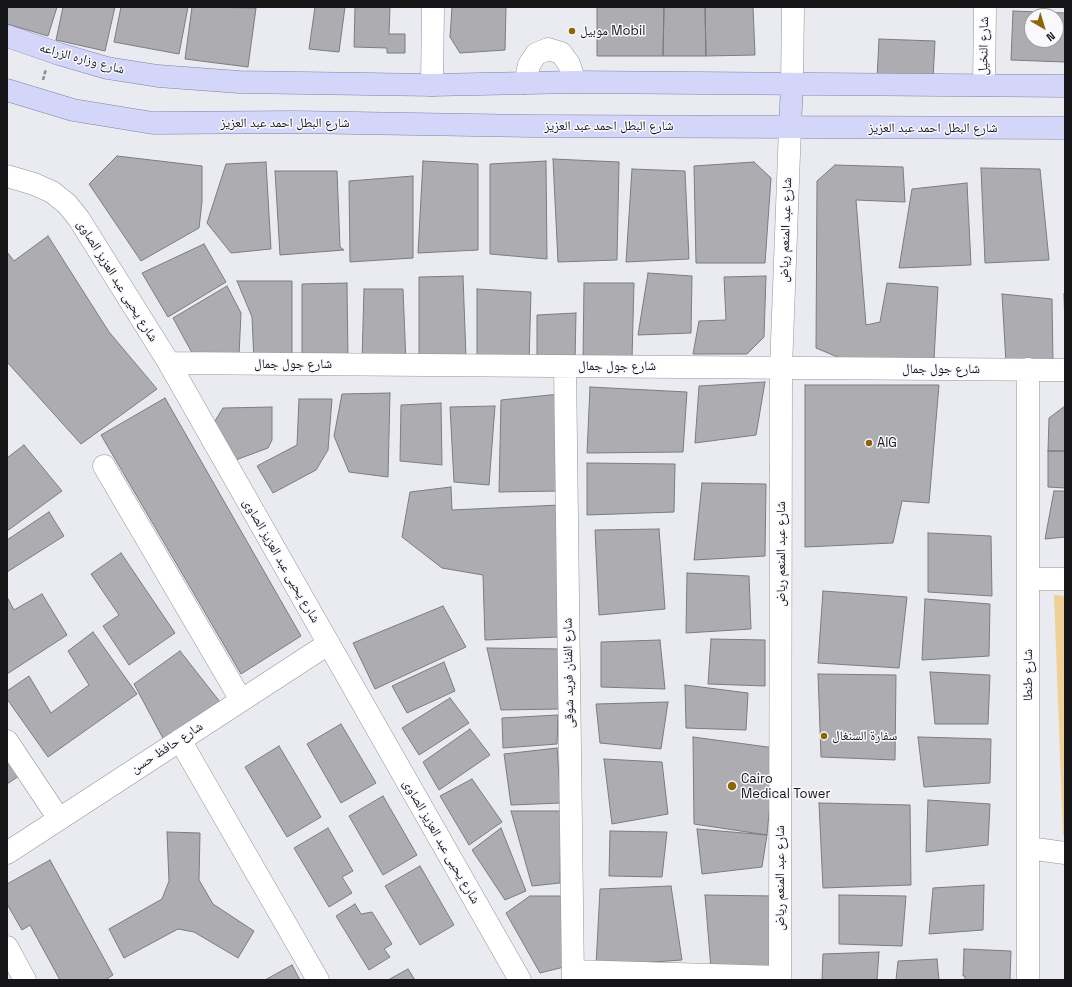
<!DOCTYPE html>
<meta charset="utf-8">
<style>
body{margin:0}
#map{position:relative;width:1072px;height:987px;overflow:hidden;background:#eaebf0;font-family:"Space Grotesk",sans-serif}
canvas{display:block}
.frame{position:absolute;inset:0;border:8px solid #161618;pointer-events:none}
.north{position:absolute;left:1024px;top:8px;width:40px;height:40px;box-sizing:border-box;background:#f8f8fd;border:1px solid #9e9ea1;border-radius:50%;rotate:142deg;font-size:11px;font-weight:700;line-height:16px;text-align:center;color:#161618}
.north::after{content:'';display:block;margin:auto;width:14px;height:18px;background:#8c6607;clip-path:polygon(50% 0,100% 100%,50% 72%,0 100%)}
</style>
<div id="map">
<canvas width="1072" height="987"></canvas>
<div class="frame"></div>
<div class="north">N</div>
</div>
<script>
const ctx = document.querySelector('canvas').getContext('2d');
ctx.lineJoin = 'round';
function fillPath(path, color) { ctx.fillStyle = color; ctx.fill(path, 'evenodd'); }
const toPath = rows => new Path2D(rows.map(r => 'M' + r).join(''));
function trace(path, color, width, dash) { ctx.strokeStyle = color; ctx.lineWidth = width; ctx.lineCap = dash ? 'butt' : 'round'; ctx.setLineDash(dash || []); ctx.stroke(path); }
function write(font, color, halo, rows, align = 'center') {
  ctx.font = font + ' "Space Grotesk","Noto Naskh Arabic",sans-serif'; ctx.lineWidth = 3; ctx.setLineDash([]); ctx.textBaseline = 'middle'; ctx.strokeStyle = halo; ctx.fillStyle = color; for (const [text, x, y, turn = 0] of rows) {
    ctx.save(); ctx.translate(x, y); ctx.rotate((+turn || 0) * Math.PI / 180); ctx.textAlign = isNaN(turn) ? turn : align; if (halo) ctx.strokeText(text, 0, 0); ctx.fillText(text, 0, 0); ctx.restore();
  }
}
fillPath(toPath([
 [1054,595,1065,596,1065,835,1063,835]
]), '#efd096');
const building = toPath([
 [7,7,57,7,48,36,7,24,7,7],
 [63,7,115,7,105,51,56,40,63,7],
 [121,7,188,7,179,54,114,42,121,7],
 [192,7,256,8,248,67,185,59,192,7],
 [315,7,345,7,339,52,309,49,315,7],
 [355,7,390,7,389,34,405,34,405,53,387,53,387,48,354,47,355,7],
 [452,7,506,7,505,50,460,53,450,37,452,7],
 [597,7,664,7,663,56,597,56,597,7],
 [664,7,705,7,706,56,663,56,664,7],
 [705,7,753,7,755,55,706,56,705,7],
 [1013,11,1065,13,1065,62,1011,60,1013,11],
 [1032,16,1056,16,1056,40,1032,40,1032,16],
 [879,39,935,41,933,79,877,78,879,39],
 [117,156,202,166,202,202,199,228,141,261,89,184,117,156],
 [553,159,619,162,617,260,558,262,553,159],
 [423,161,478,164,478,250,418,253,423,161],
 [546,161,547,259,490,254,490,164,546,161],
 [266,162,271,249,231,253,207,223,226,164,266,162],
 [754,162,771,178,765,263,696,263,694,166,754,162],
 [835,165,903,167,905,202,856,200,866,325,880,322,887,283,938,287,934,359,852,363,816,348,817,181,835,165],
 [981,168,1040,169,1049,260,985,263,981,168],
 [632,169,685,171,689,259,626,262,632,169],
 [275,171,337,171,340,247,344,250,280,255,275,171],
 [413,176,413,258,350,262,349,181,413,176],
 [967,183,971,265,899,268,912,189,967,183],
 [48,236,109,332,157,389,81,444,7,362,7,252,14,261,48,236],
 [204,244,226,282,168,317,142,273,204,244],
 [648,273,692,276,691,333,638,335,648,273],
 [463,276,466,357,419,357,419,277,463,276],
 [766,276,764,337,747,354,693,354,699,321,726,320,724,277,766,276],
 [237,281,292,281,292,358,254,362,252,317,237,281],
 [347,283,348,359,302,357,302,284,347,283],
 [584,283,634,283,632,359,583,360,584,283],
 [227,286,241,313,239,356,197,362,173,318,227,286],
 [364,289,403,289,406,363,362,362,364,289],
 [477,289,531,292,529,363,477,362,477,289],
 [1002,294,1052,299,1053,362,1006,363,1002,294],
 [1064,294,1065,294,1065,329,1064,294],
 [576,313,575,362,537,362,537,315,576,313],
 [765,382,756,435,695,443,699,386,765,382],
 [805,385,939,385,929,503,902,501,893,543,805,547,805,385],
 [590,387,687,392,683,452,587,453,590,387],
 [390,393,388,477,349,472,334,436,342,394,390,393],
 [560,394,559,491,499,492,501,400,560,394],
 [165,398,301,636,241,674,101,435,165,398],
 [299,399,332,399,328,450,316,470,273,493,257,466,297,445,299,399],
 [441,403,442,465,400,461,401,405,441,403],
 [495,406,489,485,454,482,450,407,495,406],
 [1065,406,1065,451,1048,451,1049,418,1065,406],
 [272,407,272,440,268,448,233,461,210,429,223,408,272,407],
 [24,445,62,491,7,531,7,458,24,445],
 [1048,451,1065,451,1065,488,1048,487,1048,451],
 [587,463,675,464,674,512,587,515,587,463],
 [702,483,766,484,765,556,694,560,702,483],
 [451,487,452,510,559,505,559,637,485,640,483,575,442,568,402,537,410,492,451,487],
 [1054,491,1065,491,1065,537,1045,539,1054,491],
 [49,512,64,536,7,572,7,540,49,512],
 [659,529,665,609,599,615,595,530,659,529],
 [928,533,991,536,992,596,928,592,928,533],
 [121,553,175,633,129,665,103,626,119,615,91,574,121,553],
 [687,573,749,576,751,629,686,633,687,573],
 [823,591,907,597,899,668,818,663,823,591],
 [42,594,67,635,7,674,7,597,14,610,42,594],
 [925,599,990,604,989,656,922,660,925,599],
 [443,606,466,647,375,689,353,643,443,606],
 [93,632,137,694,48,757,7,699,7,691,29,676,51,713,89,685,68,651,93,632],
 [711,639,765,640,765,686,708,684,711,639],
 [660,640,665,689,601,687,601,642,660,640],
 [487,648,562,649,560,709,501,710,487,648],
 [180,651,224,707,166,744,134,684,180,651],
 [444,662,455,691,407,713,392,686,444,662],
 [930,672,990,675,988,724,935,724,930,672],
 [818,674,896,675,895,760,821,757,818,674],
 [685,685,748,693,746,730,686,728,685,685],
 [450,698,469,723,419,755,402,728,450,698],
 [668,702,661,749,600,743,596,704,668,702],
 [558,715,557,744,503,748,502,718,558,715],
 [341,724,376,783,341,803,307,744,341,724],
 [470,729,490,755,439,790,423,762,470,729],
 [693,737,775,748,767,835,694,824,693,737],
 [918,737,991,739,990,783,924,787,918,737],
 [279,746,321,817,287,837,245,767,279,746],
 [557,748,561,803,511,805,504,754,557,748],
 [7,758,19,776,7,784,7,758],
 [604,759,662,762,668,814,612,824,604,759],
 [472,779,502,822,469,845,440,796,472,779],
 [383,796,417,855,383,875,349,816,383,796],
 [928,800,990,804,988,845,926,852,928,800],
 [819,803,910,805,911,885,823,888,819,803],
 [511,811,561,811,560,883,532,886,511,811],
 [328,828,353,871,342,877,352,893,329,907,294,848,328,828],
 [501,828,526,891,505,900,472,850,501,828],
 [697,829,767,835,762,867,702,874,697,829],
 [610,831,667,832,662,877,609,876,610,831],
 [167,832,200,833,199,880,213,904,254,931,238,958,194,932,178,929,124,958,109,929,162,899,169,881,167,832],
 [50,860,113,975,105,980,60,980,30,925,22,930,7,904,7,884,50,860],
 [420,866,454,925,420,945,385,886,420,866],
 [984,885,983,930,929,934,933,888,984,885],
 [671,886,682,960,596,966,600,889,671,886],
 [705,895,773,896,772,968,711,969,705,895],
 [839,895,906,896,902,946,839,944,839,895],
 [530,896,564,896,564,967,540,973,506,913,530,896],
 [355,904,361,914,372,912,392,944,384,949,390,957,369,970,336,916,355,904],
 [964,949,1011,951,1010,980,965,980,965,976,963,976,964,949],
 [879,952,877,980,822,980,823,954,879,952],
 [937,959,939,980,896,980,898,961,937,959],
 [292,965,300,980,265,980,292,965],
 [408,969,415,980,388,980,408,969]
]);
fillPath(building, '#acacb1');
trace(building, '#7b7c80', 1);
const minor = toPath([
 [525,83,529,65,536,54,548,49,561,53,569,64,575,82],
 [792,84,793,7],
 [432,85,433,7],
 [984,85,985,7],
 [7,176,34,184,52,192,67,204,79,219,169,363,520,980],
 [169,363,1065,370],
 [565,366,573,980],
 [104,466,241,700],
 [1028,579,1065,579],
 [180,740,318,980],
 [7,741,59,819],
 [1028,848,1065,853],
 [7,853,328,644],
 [7,947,25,980],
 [573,971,780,977],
 [780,980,781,368,790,127],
 [1028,980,1028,369]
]);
const major = toPath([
 [7,36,59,54,107,68,158,76,239,82,432,85,575,82,1065,86],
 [7,90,73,110,153,123,295,122,532,126,1065,128],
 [790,127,792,84]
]);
trace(minor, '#949499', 23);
trace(major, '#7e81a6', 23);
trace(toPath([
 [43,80,46,69]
]), '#8e8e92', 2.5, [4, 2]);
trace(minor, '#fff', 22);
trace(major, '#d3d6f8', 22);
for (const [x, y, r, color] of [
 [572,31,4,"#8c6607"],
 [869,443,4,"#8c6607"],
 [824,736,4,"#8c6607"],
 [732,786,5,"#8c6607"]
]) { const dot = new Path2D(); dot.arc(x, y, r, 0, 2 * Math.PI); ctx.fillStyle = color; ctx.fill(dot); trace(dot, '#f8f8fd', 1.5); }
write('13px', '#161618', '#f8f8fd', [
 ["موبيل Mobil",580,31],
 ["AIG",877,443],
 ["سفارة السنغال",832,736],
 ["Cairo",741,779],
 ["Medical Tower",741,794]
], 'left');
write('13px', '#161618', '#f8f8fd', [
 ["شارع النخيل",984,46,-89],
 ["شارع وزاره الزراعه",82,59,15],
 ["شارع البطل احمد عبد العزيز",285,123],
 ["شارع البطل احمد عبد العزيز",609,126],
 ["شارع البطل احمد عبد العزيز",933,128],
 ["شارع عبد المنعم رياض",786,230,-88],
 ["شارع يحيى عبد العزيز الصاوى",117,281,58],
 ["شارع جول جمال",293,364],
 ["شارع جول جمال",617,366],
 ["شارع جول جمال",941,369],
 ["شارع عبد المنعم رياض",781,554,-90],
 ["شارع يحيى عبد العزيز الصاوى",281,561,60],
 ["شارع الفنان فريد شوقى",569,673,-91],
 ["شارع طنطا",1028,675,-90],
 ["شارع حافظ حسن",167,748,-33],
 ["شارع يحيى عبد العزيز الصاوى",441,842,60],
 ["شارع عبد المنعم رياض",780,878,-90]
]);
</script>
